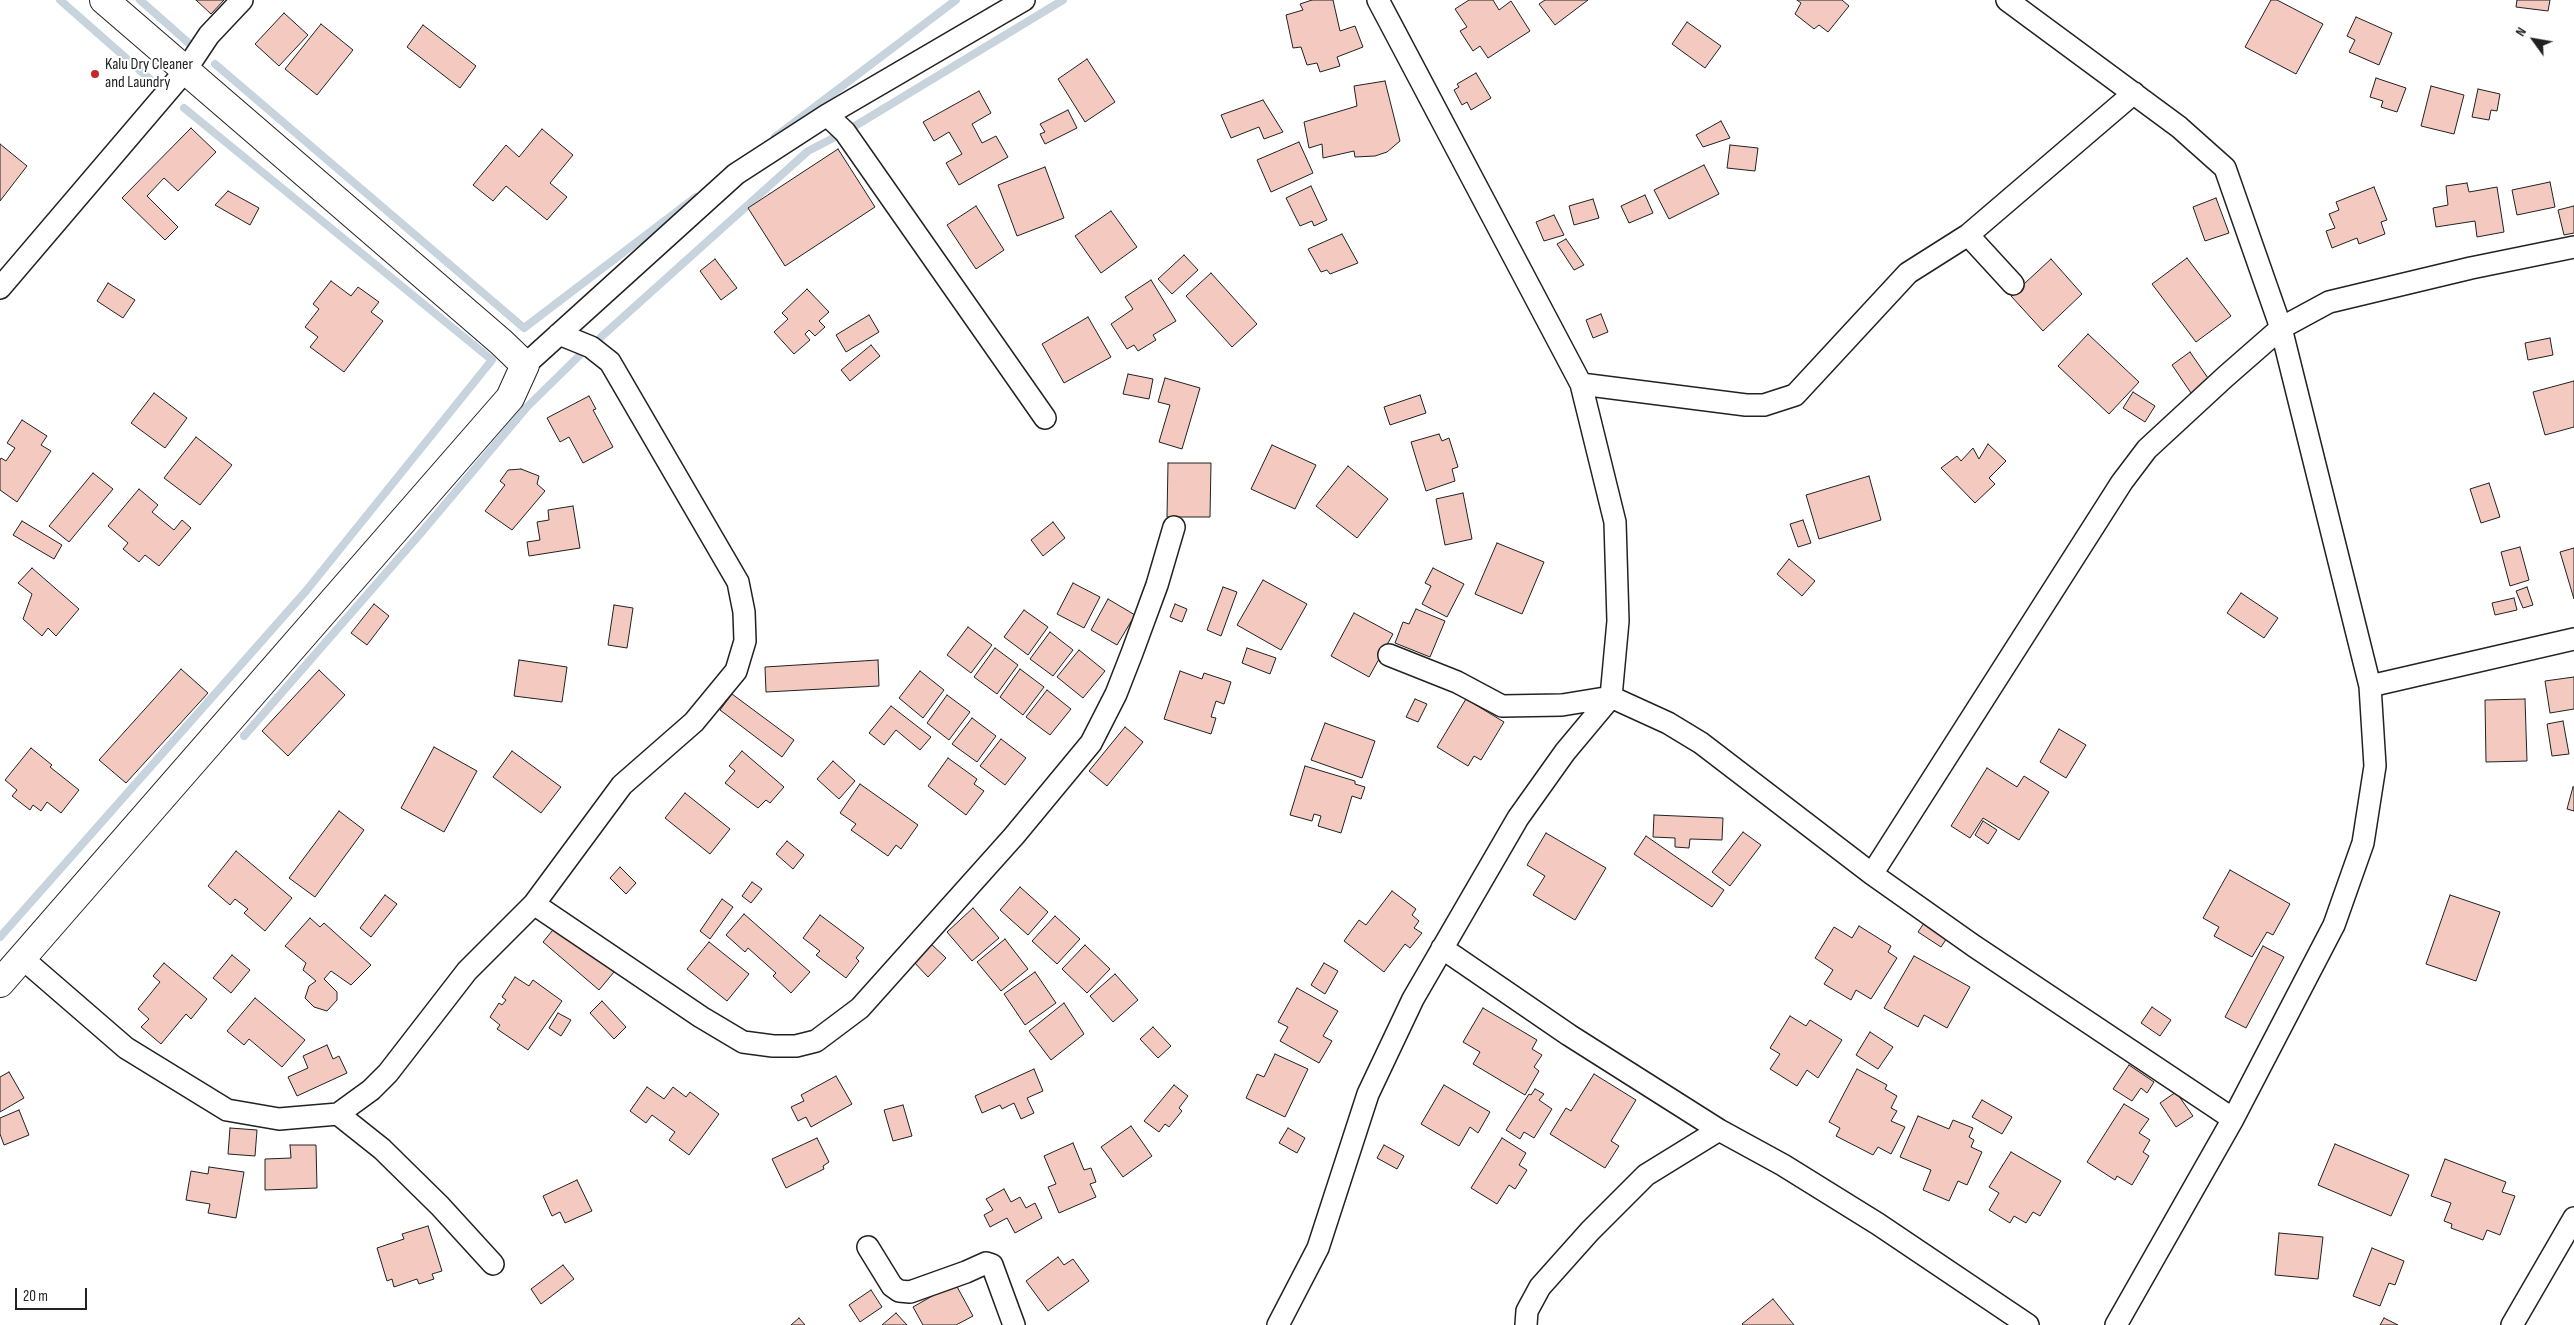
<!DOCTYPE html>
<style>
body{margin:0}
#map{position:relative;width:2574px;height:1325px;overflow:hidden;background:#fff;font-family:"Sofia Sans Condensed",sans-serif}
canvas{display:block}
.north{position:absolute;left:2509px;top:15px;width:50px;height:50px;-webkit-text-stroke:4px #fff;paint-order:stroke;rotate:302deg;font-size:14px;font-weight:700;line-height:20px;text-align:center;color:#222}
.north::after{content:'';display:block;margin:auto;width:18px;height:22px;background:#222;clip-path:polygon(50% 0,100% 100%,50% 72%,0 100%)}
.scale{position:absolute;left:15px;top:1288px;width:72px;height:22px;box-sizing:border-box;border:2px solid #222;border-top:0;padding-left:6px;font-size:15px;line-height:18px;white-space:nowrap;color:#222;-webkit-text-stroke:4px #fff;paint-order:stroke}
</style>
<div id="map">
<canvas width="2574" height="1325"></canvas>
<div class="north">N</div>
<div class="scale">20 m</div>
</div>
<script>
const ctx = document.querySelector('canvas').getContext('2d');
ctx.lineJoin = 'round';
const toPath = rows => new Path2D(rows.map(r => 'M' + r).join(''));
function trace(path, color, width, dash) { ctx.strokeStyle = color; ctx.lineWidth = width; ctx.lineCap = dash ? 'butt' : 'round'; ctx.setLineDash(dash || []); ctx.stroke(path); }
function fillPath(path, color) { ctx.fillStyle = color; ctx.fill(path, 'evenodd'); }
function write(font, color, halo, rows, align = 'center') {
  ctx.font = font + ' "Sofia Sans Condensed",sans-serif'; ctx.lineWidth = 4; ctx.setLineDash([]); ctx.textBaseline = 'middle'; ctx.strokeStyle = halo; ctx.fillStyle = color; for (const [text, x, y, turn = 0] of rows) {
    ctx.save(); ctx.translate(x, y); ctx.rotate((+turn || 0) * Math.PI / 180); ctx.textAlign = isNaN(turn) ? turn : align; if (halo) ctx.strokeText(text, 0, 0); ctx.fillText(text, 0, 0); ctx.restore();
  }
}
trace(toPath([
 [60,0,160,88],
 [140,0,192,46],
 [215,64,524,328,696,197],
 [775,137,956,0],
 [601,337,808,151,845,132,1063,0],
 [244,736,420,534,527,407,580,355],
 [0,937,306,591,492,360,184,108]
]), '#c7d3dd', 8);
const building = toPath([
 [196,0,224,0,211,14,196,0],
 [1312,0,1333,0,1340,31,1355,26,1363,47,1337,57,1340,66,1320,72,1317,63,1307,65,1301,47,1293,48,1286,15,1303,10,1300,4,1312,0],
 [1469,0,1493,0,1499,10,1511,1,1530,31,1488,58,1480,46,1473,51,1460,31,1467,27,1455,9,1469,0],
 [1545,0,1588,0,1555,25,1539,4,1545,0],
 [1797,0,1842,0,1849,6,1828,32,1819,25,1814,29,1795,14,1801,3,1797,0],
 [2271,0,2277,0,2323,24,2296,74,2245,47,2271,0],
 [2517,0,2550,0,2548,11,2516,7,2517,0],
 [284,13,308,35,279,66,255,44,284,13],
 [2356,17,2392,33,2379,65,2349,52,2355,40,2347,36,2356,17],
 [1687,22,1721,46,1705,68,1672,44,1687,22],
 [321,24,353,50,317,95,285,69,321,24],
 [423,25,476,66,460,88,407,47,423,25],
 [1087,59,1115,102,1085,122,1058,79,1087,59],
 [1476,73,1491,98,1471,110,1467,102,1462,105,1454,90,1459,87,1457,84,1476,73],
 [2376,78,2406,88,2397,112,2381,107,2383,101,2370,97,2376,78],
 [1385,81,1400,141,1387,152,1375,156,1355,157,1354,151,1323,158,1322,144,1309,148,1304,122,1357,106,1354,86,1385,81],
 [2431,86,2464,95,2454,134,2421,126,2431,86],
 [2478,89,2500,94,2497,111,2491,110,2489,120,2472,117,2478,89],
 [979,91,991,113,972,124,982,143,996,136,1008,157,959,185,946,163,962,154,949,132,934,141,923,122,979,91],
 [1263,100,1283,132,1264,139,1259,127,1231,138,1221,115,1263,100],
 [1068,110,1077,128,1045,144,1040,134,1045,132,1040,124,1068,110],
 [1721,121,1730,138,1703,147,1696,135,1721,121],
 [191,128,216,152,178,191,164,178,147,196,178,227,165,240,122,198,191,128],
 [542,129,573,155,550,183,567,197,547,220,506,186,493,201,473,185,506,145,519,157,542,129],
 [1299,142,1313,173,1271,192,1257,160,1299,142],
 [0,144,27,166,0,201,0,144],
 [1730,145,1758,148,1755,171,1727,168,1730,145],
 [838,149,875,207,785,266,748,208,838,149],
 [1704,165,1719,194,1669,219,1654,190,1704,165],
 [1045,167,1064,218,1017,236,998,185,1045,167],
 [2550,182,2555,207,2517,215,2512,190,2550,182],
 [2467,183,2469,192,2497,187,2504,232,2477,237,2475,221,2436,227,2433,208,2448,205,2446,186,2467,183],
 [1311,186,1327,220,1314,226,1312,221,1300,226,1286,198,1311,186],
 [2374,187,2387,220,2381,222,2385,234,2359,244,2357,238,2332,248,2326,231,2335,228,2329,214,2339,210,2336,202,2374,187],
 [228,191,259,208,250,225,215,205,228,191],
 [1645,195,1653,213,1629,223,1621,206,1645,195],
 [2216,198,2229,233,2205,241,2193,207,2216,198],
 [1593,199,1599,218,1574,225,1569,206,1593,199],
 [976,206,1004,250,976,269,947,225,976,206],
 [2574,206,2574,233,2564,235,2558,210,2574,206],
 [1111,211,1137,247,1101,273,1075,236,1111,211],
 [1554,215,1564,235,1544,241,1536,222,1554,215],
 [1342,234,1358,263,1330,274,1327,270,1321,272,1308,249,1342,234],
 [1566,239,1584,265,1574,270,1557,244,1566,239],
 [1184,255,1198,270,1172,294,1158,279,1184,255],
 [2187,258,2231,316,2196,342,2152,284,2187,258],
 [715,259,737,288,721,300,700,271,715,259],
 [2051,259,2082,294,2043,331,2011,296,2051,259],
 [1211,273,1257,324,1232,347,1186,296,1211,273],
 [1151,280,1176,321,1153,335,1156,340,1138,351,1134,345,1127,349,1111,324,1133,309,1125,297,1151,280],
 [331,281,351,296,358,287,379,302,371,312,383,321,344,372,310,347,318,337,305,327,319,309,313,304,331,281],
 [108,283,135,300,123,318,97,301,108,283],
 [807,289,829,312,819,321,825,327,815,336,809,330,805,334,810,340,794,354,774,332,788,319,782,313,807,289],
 [1601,314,1608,332,1593,338,1586,320,1601,314],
 [869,315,879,332,846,352,836,335,869,315],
 [1088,317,1111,357,1064,383,1042,344,1088,317],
 [2088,334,2139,382,2109,414,2058,366,2088,334],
 [2550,338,2553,355,2528,360,2525,343,2550,338],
 [871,345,880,356,850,381,841,370,871,345],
 [2190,352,2210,381,2191,393,2172,365,2190,352],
 [1128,374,1153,379,1149,399,1123,394,1128,374],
 [1165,378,1200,388,1182,449,1159,442,1170,405,1158,402,1165,378],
 [2574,381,2574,427,2545,435,2533,392,2574,381],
 [2133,392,2155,406,2145,422,2123,408,2133,392],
 [154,393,187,418,165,448,131,423,154,393],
 [1420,395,1426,413,1390,425,1384,407,1420,395],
 [589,396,596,409,593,410,613,447,583,463,569,437,560,442,547,418,589,396],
 [22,420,47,436,41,445,51,451,17,502,0,490,0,460,1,458,6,461,15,448,7,443,22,420],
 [1439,434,1442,441,1449,438,1458,467,1452,469,1455,481,1426,491,1411,442,1439,434],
 [196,437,232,465,200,505,164,478,196,437],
 [1988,444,2006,461,1989,478,1995,484,1975,503,1941,468,1957,456,1961,461,1973,448,1979,459,1988,444],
 [1272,445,1316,465,1295,509,1251,489,1272,445],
 [1168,463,1211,463,1210,517,1167,517,1168,463],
 [1348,466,1388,499,1357,538,1316,506,1348,466],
 [521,469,539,476,537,484,545,491,512,530,485,511,505,485,500,481,508,470,521,469],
 [93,473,113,489,69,542,49,526,93,473],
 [1869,476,1881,520,1819,539,1806,495,1869,476],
 [2489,483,2500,517,2481,523,2470,489,2489,483],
 [139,489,158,505,152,512,174,530,182,520,191,528,159,566,145,555,139,562,123,549,128,543,108,526,139,489],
 [1463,493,1472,539,1445,545,1436,499,1463,493],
 [573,506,580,548,529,556,527,542,540,540,537,522,549,520,548,510,573,506],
 [1803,520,1811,543,1798,547,1790,524,1803,520],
 [22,521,62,545,54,559,13,535,22,521],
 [1053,522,1065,538,1043,556,1031,540,1053,522],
 [1497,543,1544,562,1522,614,1475,594,1497,543],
 [2520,547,2529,580,2510,586,2501,552,2520,547],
 [2574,548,2574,599,2560,552,2574,548],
 [1789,559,1815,581,1802,596,1777,574,1789,559],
 [32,568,79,609,56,636,48,628,42,636,23,619,32,594,18,583,32,568],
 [1433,568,1464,584,1447,617,1422,604,1431,586,1425,583,1433,568],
 [1263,580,1307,604,1281,650,1237,625,1263,580],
 [1073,583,1100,597,1084,628,1057,614,1073,583],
 [1223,587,1237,592,1221,636,1207,630,1223,587],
 [2527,587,2533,605,2523,608,2516,591,2527,587],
 [2241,593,2278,618,2264,638,2227,613,2241,593],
 [2514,598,2517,610,2495,615,2492,603,2514,598],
 [1108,599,1135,615,1117,645,1091,630,1108,599],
 [374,604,389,616,367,645,351,633,374,604],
 [1175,604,1187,609,1182,622,1170,617,1175,604],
 [614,605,633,608,627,648,608,645,614,605],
 [1416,609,1445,621,1430,657,1395,643,1403,622,1409,624,1416,609],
 [1024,610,1048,627,1028,655,1004,637,1024,610],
 [1354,613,1393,634,1369,677,1331,656,1354,613],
 [968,627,992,645,971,673,947,655,968,627],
 [1050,632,1073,650,1053,676,1030,659,1050,632],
 [995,648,1018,665,997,694,974,677,995,648],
 [1247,648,1276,658,1270,674,1242,663,1247,648],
 [1079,650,1105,671,1083,698,1057,677,1079,650],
 [519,660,567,667,562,702,514,696,519,660],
 [878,660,879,686,766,692,765,667,878,660],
 [181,669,208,693,126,783,99,760,181,669],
 [1020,669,1044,687,1023,715,1000,697,1020,669],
 [319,670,345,695,288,756,262,731,319,670],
 [920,671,944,690,923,718,899,698,920,671],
 [1180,671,1202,679,1204,673,1231,682,1224,704,1216,701,1211,717,1216,718,1211,734,1164,719,1180,671],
 [2574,677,2574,709,2550,713,2545,681,2574,677],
 [1047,690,1071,709,1050,735,1026,717,1047,690],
 [732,694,794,740,782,757,720,710,732,694],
 [947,695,970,712,949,740,927,723,947,695],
 [1415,699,1427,704,1418,722,1406,717,1415,699],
 [1466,699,1504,722,1481,760,1474,756,1468,766,1437,747,1466,699],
 [2525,699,2527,761,2486,762,2485,700,2525,699],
 [891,706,931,737,920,750,896,730,884,745,869,733,891,706],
 [972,718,996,736,977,762,952,744,972,718],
 [2563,721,2569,754,2552,756,2547,724,2563,721],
 [1325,723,1375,741,1362,778,1311,760,1325,723],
 [1125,727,1143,742,1107,786,1089,771,1125,727],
 [2059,729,2086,745,2066,778,2040,762,2059,729],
 [1001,739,1026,758,1005,785,980,766,1001,739],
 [434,747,477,771,444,832,401,808,434,747],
 [31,748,52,765,50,767,79,790,61,813,47,802,41,811,33,805,30,810,12,796,17,790,5,780,31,748],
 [512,751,561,787,541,813,493,777,512,751],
 [742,751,784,787,770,803,766,800,758,808,725,783,735,771,729,766,742,751],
 [948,758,977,779,974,784,984,791,966,815,928,786,948,758],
 [833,761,855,781,839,799,817,779,833,761],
 [1305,766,1355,781,1355,784,1365,787,1361,799,1352,796,1341,833,1318,826,1321,816,1314,814,1312,821,1290,815,1305,766],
 [1987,768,2017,787,2024,776,2049,792,2019,840,1983,818,1970,838,1951,826,1987,768],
 [860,784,918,825,901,849,896,845,888,856,851,830,856,824,840,813,860,784],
 [2573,787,2574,787,2574,811,2567,809,2573,787],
 [685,793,730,829,710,854,665,818,685,793],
 [339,811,364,830,315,897,289,878,339,811],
 [1654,815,1723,818,1722,840,1690,839,1689,848,1675,847,1675,838,1653,837,1654,815],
 [1983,821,1997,830,1988,844,1975,835,1983,821],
 [1743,832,1761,845,1730,886,1712,872,1743,832],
 [1546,833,1606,868,1575,920,1533,895,1545,876,1527,865,1546,833],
 [1646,836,1724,890,1712,907,1634,854,1646,836],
 [787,841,804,855,793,869,776,854,787,841],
 [236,851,292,898,265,931,244,913,248,909,235,899,230,905,208,886,236,851],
 [620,867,636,883,626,894,610,878,620,867],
 [2230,870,2290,904,2273,935,2267,932,2252,957,2214,936,2219,927,2203,918,2230,870],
 [752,882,762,889,751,903,742,896,752,882],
 [1020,887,1048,912,1028,935,1000,910,1020,887],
 [1392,891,1416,909,1412,915,1419,921,1414,928,1422,933,1410,948,1405,944,1384,972,1344,941,1359,920,1366,925,1392,891],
 [385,895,397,904,371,937,360,928,385,895],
 [2450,895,2500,912,2476,981,2426,964,2450,895],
 [722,899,733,907,710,939,700,931,722,899],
 [973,908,999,938,972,961,947,932,973,908],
 [744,914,810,972,791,993,773,976,776,973,748,948,745,952,726,935,744,914],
 [820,915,864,948,856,958,859,961,846,978,816,955,820,951,803,938,820,915],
 [1055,916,1080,939,1057,964,1032,941,1055,916],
 [310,918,320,927,324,923,371,965,351,985,331,971,324,979,337,992,337,1000,327,1011,314,1007,305,998,309,986,316,981,303,970,306,963,285,946,310,918],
 [1926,920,1949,935,1941,947,1918,932,1926,920],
 [557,925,614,972,599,990,543,942,557,925],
 [1859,926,1891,946,1888,952,1897,958,1871,999,1856,990,1851,1000,1824,984,1833,970,1815,958,1834,927,1852,938,1859,926],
 [1005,939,1028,969,1001,991,977,962,1005,939],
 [709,942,749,974,727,1001,687,969,709,942],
 [930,943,946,958,928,977,913,961,930,943],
 [1085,945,1110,969,1087,993,1062,969,1085,945],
 [2263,946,2284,957,2246,1028,2225,1017,2263,946],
 [232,955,250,970,231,993,213,978,232,955],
 [1914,956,1970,987,1947,1028,1924,1015,1918,1027,1884,1008,1914,956],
 [164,963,207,999,191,1019,186,1014,161,1044,141,1027,149,1019,138,1009,160,982,153,976,164,963],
 [1324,963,1338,971,1325,994,1311,985,1324,963],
 [1035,972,1056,1003,1025,1025,1004,994,1035,972],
 [1115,974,1138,1000,1113,1022,1090,996,1115,974],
 [515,977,529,986,533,980,562,1001,528,1050,497,1029,500,1025,490,1017,499,1003,502,1005,506,1000,502,997,515,977],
 [1297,988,1338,1011,1323,1036,1332,1041,1319,1063,1280,1041,1288,1027,1278,1022,1297,988],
 [255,998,305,1040,282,1067,249,1039,244,1045,227,1031,255,998],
 [602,1001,626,1027,614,1039,590,1013,602,1001],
 [1064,1003,1084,1034,1051,1060,1029,1031,1064,1003],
 [2152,1007,2171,1020,2160,1036,2141,1023,2152,1007],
 [1483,1008,1537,1040,1532,1049,1542,1055,1534,1067,1539,1071,1525,1095,1473,1064,1480,1052,1463,1042,1483,1008],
 [558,1013,571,1020,561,1036,549,1028,558,1013],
 [1790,1016,1806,1026,1810,1020,1842,1040,1818,1078,1807,1070,1797,1086,1770,1069,1780,1054,1770,1048,1790,1016],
 [1153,1027,1171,1046,1158,1058,1140,1039,1153,1027],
 [1870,1032,1893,1047,1878,1069,1856,1055,1870,1032],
 [327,1045,333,1059,339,1056,347,1073,297,1096,288,1077,308,1068,303,1056,327,1045],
 [1275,1054,1308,1069,1285,1117,1246,1098,1257,1074,1264,1077,1275,1054],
 [2129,1065,2154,1082,2147,1093,2141,1088,2132,1101,2113,1089,2129,1065],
 [1034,1069,1043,1091,1027,1098,1034,1113,1021,1119,1014,1103,1002,1109,1000,1105,982,1113,975,1096,1034,1069],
 [1857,1069,1887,1085,1885,1089,1897,1096,1891,1108,1897,1111,1891,1121,1905,1127,1891,1154,1878,1147,1873,1155,1836,1136,1840,1128,1829,1122,1857,1069],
 [9,1072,24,1098,0,1112,0,1077,9,1072],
 [1594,1074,1636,1100,1611,1141,1619,1146,1605,1168,1550,1134,1566,1108,1571,1111,1594,1074],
 [836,1076,852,1104,811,1127,806,1117,798,1121,791,1107,804,1101,801,1095,836,1076],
 [1174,1085,1188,1096,1179,1108,1182,1111,1169,1127,1165,1124,1159,1132,1144,1121,1174,1085],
 [1444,1085,1490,1112,1478,1133,1470,1127,1459,1146,1421,1124,1444,1085],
 [647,1087,664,1099,673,1087,686,1097,690,1092,719,1114,689,1155,669,1140,675,1132,652,1115,646,1123,630,1111,647,1087],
 [1535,1089,1544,1094,1539,1100,1552,1109,1534,1138,1524,1132,1520,1139,1506,1130,1529,1094,1531,1095,1535,1089],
 [2176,1092,2193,1116,2176,1127,2160,1103,2176,1092],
 [1982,1100,2012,1117,2002,1134,1972,1117,1982,1100],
 [2124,1104,2149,1119,2139,1133,2150,1140,2143,1152,2149,1156,2132,1185,2117,1176,2115,1180,2087,1162,2124,1104],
 [903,1105,912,1136,893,1141,884,1110,903,1105],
 [19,1110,29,1135,4,1145,0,1134,0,1118,19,1110],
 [1918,1116,1949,1129,1953,1120,1973,1128,1969,1137,1974,1140,1971,1147,1982,1152,1967,1185,1958,1181,1949,1201,1923,1190,1931,1170,1900,1157,1918,1116],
 [1131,1126,1152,1156,1123,1177,1101,1147,1131,1126],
 [230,1128,257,1130,255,1156,228,1154,230,1128],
 [1288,1128,1305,1138,1297,1153,1279,1143,1288,1128],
 [817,1138,829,1162,823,1166,824,1169,786,1188,772,1159,817,1138],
 [1502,1138,1526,1153,1519,1165,1527,1170,1515,1189,1509,1185,1497,1204,1471,1188,1502,1138],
 [1073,1143,1084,1170,1091,1168,1096,1182,1090,1184,1096,1197,1059,1213,1048,1187,1056,1184,1044,1156,1073,1143],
 [2335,1144,2409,1175,2391,1216,2318,1185,2335,1144],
 [290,1145,316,1145,317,1188,265,1190,265,1159,291,1158,290,1145],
 [1384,1145,1404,1156,1397,1169,1377,1158,1384,1145],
 [2011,1152,2061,1181,2040,1216,2033,1212,2026,1223,2014,1216,2010,1223,1989,1210,1999,1193,1989,1187,2011,1152],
 [2445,1159,2506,1182,2502,1192,2515,1196,2500,1235,2487,1230,2483,1240,2451,1228,2452,1224,2444,1221,2451,1203,2431,1196,2445,1159],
 [209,1167,244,1172,236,1218,208,1213,210,1204,186,1200,191,1171,208,1174,209,1167],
 [577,1180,592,1211,565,1223,560,1212,552,1216,543,1196,577,1180],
 [1004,1189,1011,1202,1020,1197,1026,1208,1035,1203,1042,1218,1015,1233,1007,1218,990,1227,984,1215,993,1210,986,1199,1004,1189],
 [428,1226,442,1271,432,1274,434,1279,419,1284,417,1279,394,1287,392,1279,387,1281,377,1248,404,1239,402,1234,428,1226],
 [2279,1233,2323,1237,2318,1279,2275,1275,2279,1233],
 [2372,1248,2404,1261,2395,1285,2389,1283,2380,1306,2353,1296,2372,1248],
 [1058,1257,1064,1265,1073,1259,1089,1281,1048,1311,1026,1281,1058,1257],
 [563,1265,574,1279,541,1304,531,1289,563,1265],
 [955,1283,973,1316,956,1325,923,1325,913,1307,955,1283],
 [871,1290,882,1307,860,1322,849,1305,871,1290],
 [1773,1299,1794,1325,1743,1325,1742,1324,1773,1299],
 [896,1313,907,1325,882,1325,896,1313],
 [799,1318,805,1325,791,1325,799,1318],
 [2384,1318,2398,1325,2380,1325,2384,1318]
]);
fillPath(building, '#f3c9c0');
trace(building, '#222', 1);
const minor = toPath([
 [2007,0,2179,127,2225,168,2281,328,2370,686,2375,766,2363,843,2334,925,2233,1119,2116,1325],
 [827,115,845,132,1045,418],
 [1968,235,2013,284],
 [0,288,185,71,209,35,242,0],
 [525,365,736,174,827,115,1024,0],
 [1581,384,1746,405,1764,405,1795,395,1908,273,1968,235,2134,93],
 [1389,655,1457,682,1502,706,1562,705,1611,697,1668,723,1701,743,1872,874,1974,946,2233,1119],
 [2370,686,2574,639],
 [1872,874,2122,482,2147,449,2225,377,2281,328,2329,302,2471,268,2574,247],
 [534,904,701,1017,743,1042,773,1046,796,1046,816,1041,860,1008,1014,836,1091,743,1116,694,1132,653,1157,585,1174,527],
 [1442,948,1569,1035,1719,1130,1783,1165,1878,1224,2028,1325],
 [22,958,126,1048,227,1110,279,1119,338,1114,371,1090,388,1073,467,971,534,904,622,785,694,722,736,671,745,641,744,612,738,582,610,362,591,347,559,334],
 [338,1114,382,1149,440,1206,493,1264],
 [868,1247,892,1286,899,1291,910,1292,966,1272,986,1263,992,1265,1014,1325],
 [1278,1325,1318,1248,1368,1094,1413,999,1518,818,1565,752,1611,697,1618,621,1615,522,1581,384,1378,0],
 [1526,1325,1527,1311,1540,1287,1590,1231,1646,1175,1719,1130],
 [2512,1325,2574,1218]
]);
const tertiary = toPath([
 [0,983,510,398,525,365,501,342,104,0]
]);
trace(minor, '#222', 24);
trace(tertiary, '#222', 30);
trace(minor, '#fff', 21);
trace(tertiary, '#fff', 28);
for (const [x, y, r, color] of [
 [95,74,5,"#c62828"]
]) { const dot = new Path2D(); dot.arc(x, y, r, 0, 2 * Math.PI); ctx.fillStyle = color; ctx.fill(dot); trace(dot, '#fff', 2); }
write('16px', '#222', '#fff', [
 ["Kalu Dry Cleaner",105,65],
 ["and Laundry",105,83]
], 'left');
</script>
